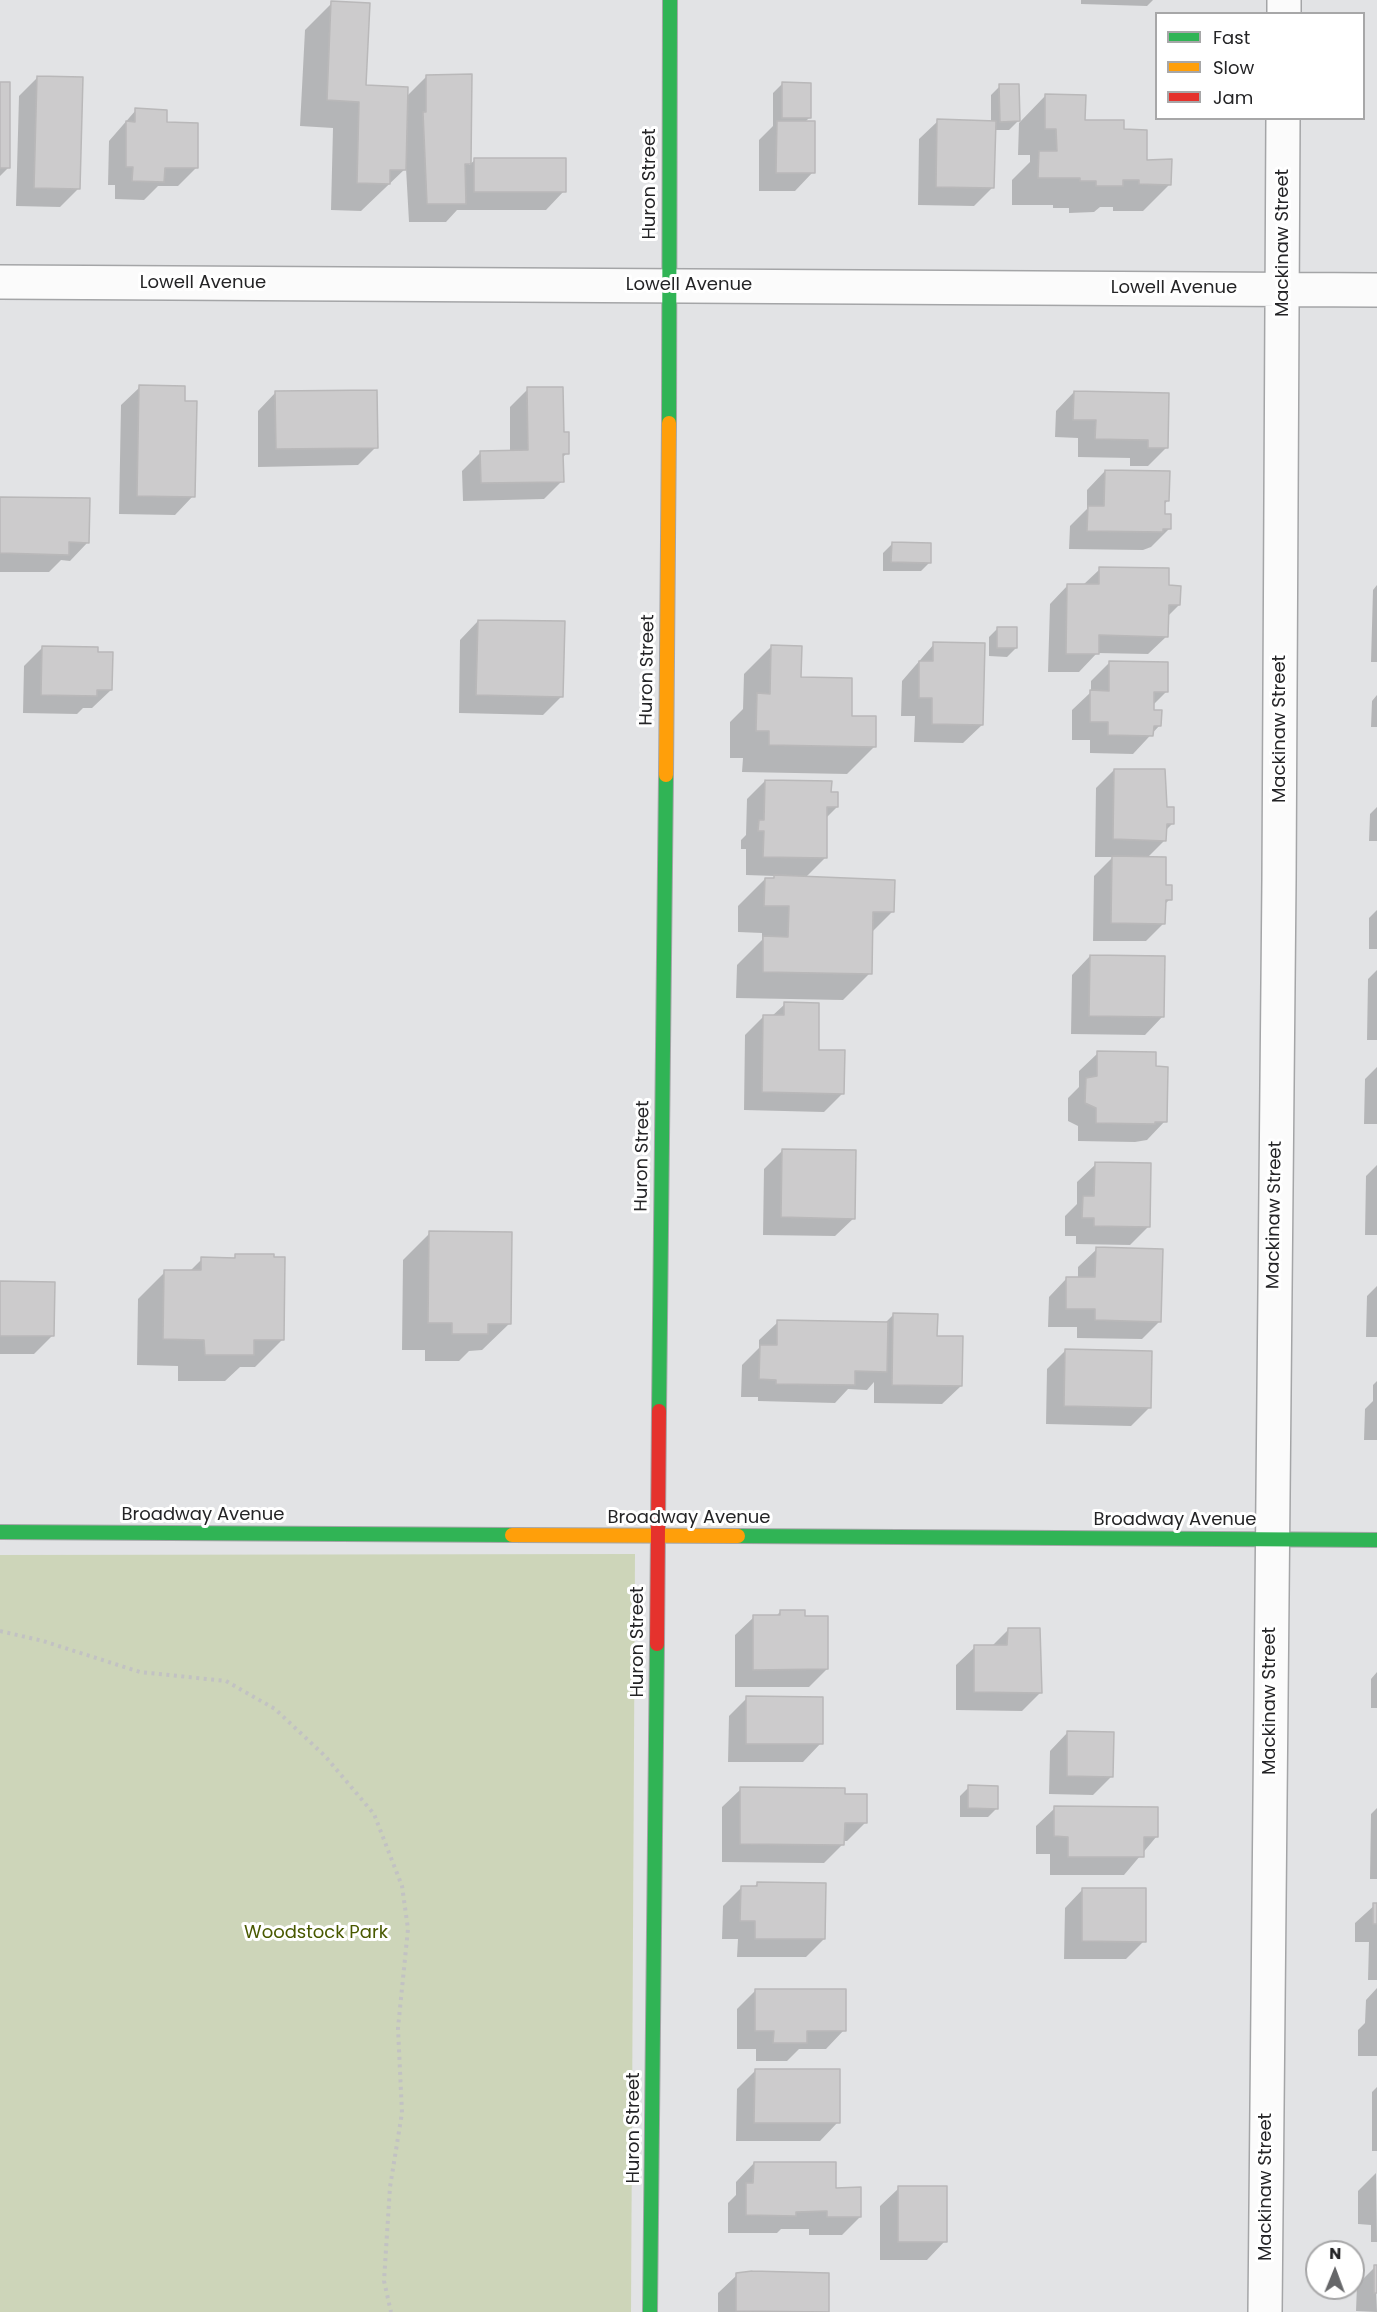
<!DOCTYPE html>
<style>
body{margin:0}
#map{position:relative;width:1377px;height:2312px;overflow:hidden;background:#e2e3e5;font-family:Poppins,sans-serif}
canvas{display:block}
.legend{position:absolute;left:1155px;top:12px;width:210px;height:108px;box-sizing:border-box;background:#fff;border:2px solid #a7a7a8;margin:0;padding:8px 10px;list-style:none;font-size:18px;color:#242426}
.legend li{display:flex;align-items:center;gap:12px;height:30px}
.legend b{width:30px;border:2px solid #a7a7a8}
.north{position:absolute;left:1305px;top:2240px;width:60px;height:60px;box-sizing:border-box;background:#fff;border:2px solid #a7a7a8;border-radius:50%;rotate:1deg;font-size:16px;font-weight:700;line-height:24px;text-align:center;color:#242426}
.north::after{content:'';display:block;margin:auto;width:21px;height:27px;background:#666769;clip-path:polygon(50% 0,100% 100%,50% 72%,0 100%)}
</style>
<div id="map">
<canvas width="1377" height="2312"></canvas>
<ul class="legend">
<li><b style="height:8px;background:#30b455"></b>Fast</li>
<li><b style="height:8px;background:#ff9f0a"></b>Slow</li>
<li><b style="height:8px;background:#e5322d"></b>Jam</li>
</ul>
<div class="north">N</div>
</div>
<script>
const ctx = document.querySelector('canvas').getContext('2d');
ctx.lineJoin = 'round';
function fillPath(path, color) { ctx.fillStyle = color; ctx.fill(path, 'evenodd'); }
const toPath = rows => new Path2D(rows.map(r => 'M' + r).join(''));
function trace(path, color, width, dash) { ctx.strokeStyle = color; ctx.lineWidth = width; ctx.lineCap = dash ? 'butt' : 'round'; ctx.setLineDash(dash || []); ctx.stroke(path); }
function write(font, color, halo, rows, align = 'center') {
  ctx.font = font + ' Poppins,sans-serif'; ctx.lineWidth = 6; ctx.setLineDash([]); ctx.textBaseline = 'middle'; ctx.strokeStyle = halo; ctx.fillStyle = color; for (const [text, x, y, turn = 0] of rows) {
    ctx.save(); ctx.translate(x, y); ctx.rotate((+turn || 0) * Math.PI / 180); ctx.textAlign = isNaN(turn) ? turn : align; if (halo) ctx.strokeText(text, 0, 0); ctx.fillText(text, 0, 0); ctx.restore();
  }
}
fillPath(toPath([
 [635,1554,631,2312,0,2312,0,1555]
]), '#cdd5b9');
fillPath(toPath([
 [1081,0,1153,0,1147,6,1081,4],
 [332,3,364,87,406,97,427,76,470,76,469,165,475,160,564,191,546,210,457,210,446,222,409,222,406,168,361,211,331,210,333,128,300,126,305,30],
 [37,78,79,188,60,207,16,206,19,96],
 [0,83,9,167,0,176],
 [782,84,810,117,805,122,813,172,795,191,759,191,759,140,773,126,773,93],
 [1000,86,1018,121,1009,130,994,130,992,188,974,206,918,205,919,139,938,121,991,122,991,95],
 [1046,95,1084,121,1123,131,1145,161,1170,184,1143,211,1113,211,1113,207,1100,207,1094,212,1069,213,1069,208,1053,208,1053,205,1012,205,1012,180,1030,162,1030,155,1018,155,1019,123],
 [136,110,165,124,196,168,178,186,158,186,144,200,115,199,115,185,108,185,109,141],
 [140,387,193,496,175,515,119,514,121,405],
 [528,389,562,434,567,453,562,458,562,481,544,499,463,501,462,471,481,452,510,451,510,407],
 [276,392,376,447,358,465,258,467,258,411],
 [1074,392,1166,448,1148,466,1130,466,1130,458,1078,457,1078,438,1055,437,1056,411],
 [1105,471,1168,500,1164,505,1163,515,1170,528,1151,547,1143,550,1069,549,1070,526,1087,509,1087,490],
 [0,498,88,542,70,561,61,560,49,572,0,572],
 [892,544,930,562,921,571,883,571,883,553],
 [1100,569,1167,587,1179,605,1167,617,1167,636,1148,654,1097,653,1079,672,1048,672,1050,604,1068,585,1083,585],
 [1377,585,1377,662,1371,662,1373,590],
 [478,621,562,696,543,715,459,713,460,640],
 [998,628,1016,648,1007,657,989,656,989,637],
 [934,644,982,725,963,743,914,742,915,716,901,716,902,681],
 [771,647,800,679,850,717,874,747,847,774,742,772,743,758,730,758,730,722,743,709,744,674],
 [42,648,96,653,111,690,92,708,83,708,77,714,23,713,24,666],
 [1110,662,1166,692,1152,706,1152,711,1160,725,1133,754,1090,753,1090,740,1072,740,1072,710,1091,692,1091,681],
 [1377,695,1377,727,1371,727,1372,701],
 [1114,770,1165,808,1172,824,1165,831,1165,840,1147,858,1170,899,1164,905,1164,923,1146,941,1093,941,1094,876,1113,857,1095,857,1096,788],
 [765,781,830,794,837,807,826,818,825,858,805,878,893,911,871,933,870,973,843,1000,736,998,737,965,762,940,762,933,738,932,738,906,765,879,772,879,775,876,746,875,746,849,741,849,741,840,746,835,747,799],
 [1377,807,1377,841,1369,841,1370,814],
 [1377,910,1377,949,1369,949,1369,918],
 [1090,956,1163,1016,1145,1035,1071,1034,1072,975],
 [1377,970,1377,1040,1367,1040,1368,979],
 [785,1004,843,1093,824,1112,744,1110,745,1035,764,1016,772,1016],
 [1098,1053,1154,1068,1165,1121,1147,1140,1135,1142,1078,1141,1078,1126,1068,1121,1068,1098,1079,1087,1079,1071],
 [1377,1067,1377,1124,1364,1124,1365,1079],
 [783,1150,854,1218,835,1236,763,1235,764,1169],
 [1096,1164,1148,1227,1130,1245,1076,1244,1076,1236,1065,1236,1065,1216,1077,1204,1077,1182],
 [1377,1165,1377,1235,1365,1235,1366,1176],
 [430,1233,510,1323,482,1350,469,1351,459,1361,425,1361,425,1350,402,1350,403,1260],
 [1097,1249,1160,1321,1142,1339,1077,1338,1077,1327,1048,1327,1049,1297,1067,1278,1078,1279,1078,1267],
 [236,1256,282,1340,255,1367,240,1367,225,1381,178,1381,178,1366,137,1365,138,1299,165,1272,189,1272,202,1259,233,1259],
 [0,1283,52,1336,34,1354,0,1354],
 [1377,1286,1377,1337,1366,1337,1367,1296],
 [894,1314,936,1337,961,1386,942,1404,874,1403,874,1382,867,1390,848,1389,835,1403,758,1401,758,1397,741,1397,742,1365,759,1348,759,1340,778,1322,884,1324],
 [1065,1351,1150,1407,1131,1426,1046,1424,1047,1369],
 [1377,1381,1377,1440,1364,1440,1365,1409,1373,1401,1373,1385],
 [780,1612,804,1617,827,1669,809,1687,735,1687,735,1635,754,1617,775,1617],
 [1008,1630,1041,1692,1022,1711,956,1710,956,1665,975,1647,991,1647],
 [1377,1672,1377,1708,1371,1708,1371,1679],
 [747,1698,821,1743,803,1762,728,1762,729,1716],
 [1068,1732,1112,1776,1093,1795,1049,1794,1050,1751],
 [969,1787,997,1808,988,1817,960,1817,960,1796],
 [741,1789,843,1795,866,1822,847,1841,843,1841,843,1844,824,1863,722,1862,722,1807],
 [1055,1808,1157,1836,1124,1875,1050,1875,1050,1854,1036,1854,1036,1826],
 [1377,1808,1377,1879,1370,1879,1371,1814],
 [757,1884,824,1939,806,1957,737,1957,738,1939,722,1939,723,1906,741,1888,753,1888],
 [1083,1889,1144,1941,1126,1959,1064,1959,1065,1908],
 [1377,1903,1377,1980,1368,1980,1369,1942,1355,1942,1355,1923],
 [1377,1988,1377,2056,1358,2056,1358,2030,1365,2023,1366,2000],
 [755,1991,844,2030,826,2049,799,2049,787,2061,756,2061,756,2049,737,2049,737,2009],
 [755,2071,838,2122,820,2141,736,2141,737,2089],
 [1377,2087,1377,2151,1372,2151,1372,2092],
 [754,2163,834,2189,860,2217,842,2235,809,2235,809,2229,781,2229,777,2233,728,2233,728,2203,736,2195,736,2182],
 [1376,2173,1377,2242,1371,2242,1371,2225,1358,2224,1358,2191],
 [899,2188,945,2241,927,2260,880,2260,880,2206],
 [1375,2267,1377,2312,1356,2311,1357,2285],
 [737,2275,828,2312,718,2312,718,2293]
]), '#0003');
const building = toPath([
 [331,1,370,3,366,85,408,87,406,170,390,170,390,184,357,183,359,102,327,100,331,1],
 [472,74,471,164,465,164,466,204,427,204,423,112,426,112,426,75,472,74],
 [37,76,83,77,80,189,34,188,37,76],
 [0,82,10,82,10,168,0,168,0,82],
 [782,82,811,83,811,118,782,118,782,82],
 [999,84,1019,84,1020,121,1000,122,999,84],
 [1045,94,1086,95,1085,120,1124,120,1124,129,1147,130,1147,160,1172,159,1171,185,1139,184,1139,180,1123,180,1123,186,1096,186,1096,181,1080,181,1080,178,1038,178,1039,151,1057,151,1056,129,1045,129,1045,94],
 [135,108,167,110,167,122,198,123,198,168,165,168,164,182,132,181,133,167,126,167,126,121,135,122,135,108],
 [937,119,996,121,994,188,936,187,937,119],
 [777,121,815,121,815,173,776,173,777,121],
 [474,158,566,158,566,192,474,192,474,158],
 [139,385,185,386,185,401,197,401,195,497,137,496,139,385],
 [527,387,563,387,564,432,569,432,569,454,563,454,564,482,481,483,480,451,528,450,527,387],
 [377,390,378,448,276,449,275,391,377,390],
 [1074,391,1169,393,1168,448,1148,448,1148,440,1095,439,1096,420,1073,420,1074,391],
 [1105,470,1170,471,1169,501,1165,501,1165,514,1171,514,1171,529,1163,529,1163,532,1087,531,1088,506,1104,506,1105,470],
 [0,497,90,498,89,543,69,542,69,555,0,553,0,497],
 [892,542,931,543,931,563,891,562,892,542],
 [1099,567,1169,568,1169,585,1181,586,1180,605,1169,605,1168,637,1099,635,1099,654,1066,654,1067,584,1099,584,1099,567],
 [478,620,565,621,563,697,476,695,478,620],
 [997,627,1017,627,1017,648,997,648,997,627],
 [933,642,985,643,983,725,932,724,932,698,919,698,919,661,933,661,933,642],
 [771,645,802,646,801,677,852,678,852,716,876,716,876,747,769,745,769,731,756,731,757,693,770,694,771,645],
 [42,646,98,647,98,652,113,652,112,690,97,690,97,696,41,695,42,646],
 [1109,661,1168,662,1168,692,1154,692,1154,710,1162,710,1161,726,1154,726,1153,736,1108,735,1108,722,1090,722,1090,690,1109,691,1109,661],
 [1114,769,1165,769,1167,807,1174,807,1174,824,1167,824,1166,841,1113,839,1114,769],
 [765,780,832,781,831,792,838,792,838,807,827,807,827,858,763,857,764,831,758,831,759,820,764,820,765,780],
 [1112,856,1166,857,1166,885,1172,885,1172,900,1166,900,1165,924,1111,923,1112,856],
 [774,875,895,880,894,912,873,912,872,974,763,972,763,936,788,937,789,906,764,906,765,878,774,878,774,875],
 [1090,955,1165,956,1164,1017,1089,1016,1090,955],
 [784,1002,819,1003,819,1050,845,1050,844,1094,762,1092,763,1015,784,1015,784,1002],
 [1097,1051,1156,1052,1156,1066,1168,1067,1167,1122,1155,1122,1155,1124,1096,1123,1096,1108,1085,1103,1086,1078,1097,1076,1097,1051],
 [782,1149,856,1150,855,1219,781,1217,782,1149],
 [1095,1162,1151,1163,1150,1227,1094,1226,1094,1218,1082,1218,1083,1196,1094,1196,1095,1162],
 [429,1231,512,1232,511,1324,488,1324,488,1334,452,1334,452,1323,428,1323,429,1231],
 [1096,1247,1163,1249,1161,1322,1095,1320,1095,1309,1066,1309,1066,1277,1095,1277,1096,1247],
 [235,1254,274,1254,274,1257,285,1257,284,1340,254,1340,254,1355,205,1355,204,1340,163,1339,164,1270,201,1270,201,1257,235,1258,235,1254],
 [0,1281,55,1282,54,1336,0,1336,0,1281],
 [893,1313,938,1314,937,1336,963,1336,962,1386,892,1385,893,1313],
 [777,1320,888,1322,887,1372,855,1371,855,1385,776,1384,776,1380,759,1379,760,1345,777,1345,777,1320],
 [1065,1349,1152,1351,1151,1408,1064,1406,1065,1349],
 [780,1610,805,1610,805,1616,828,1616,828,1669,753,1670,753,1615,780,1615,780,1610],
 [1008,1628,1040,1628,1042,1693,974,1692,974,1645,1007,1645,1008,1628],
 [746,1696,823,1697,823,1744,746,1744,746,1696],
 [1067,1731,1114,1732,1113,1777,1067,1776,1067,1731],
 [968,1785,998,1786,998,1809,968,1808,968,1785],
 [740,1787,845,1788,845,1794,867,1794,867,1823,845,1823,844,1845,740,1844,740,1787],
 [1054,1806,1158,1807,1158,1837,1144,1837,1144,1857,1068,1857,1068,1837,1054,1836,1054,1806],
 [757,1882,826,1883,825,1939,755,1939,755,1921,740,1921,741,1886,757,1886,757,1882],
 [1082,1888,1146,1888,1146,1942,1082,1941,1082,1888],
 [1373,1903,1377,1903,1377,1924,1373,1924,1373,1903],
 [755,1989,846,1989,846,2031,807,2031,807,2043,773,2043,774,2031,755,2031,755,1989],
 [755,2069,840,2069,840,2123,754,2123,755,2069],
 [754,2162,836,2162,836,2188,861,2187,861,2217,827,2217,827,2211,796,2212,796,2216,746,2215,746,2183,753,2183,754,2162],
 [898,2186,947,2186,947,2242,898,2242,898,2186],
 [1374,2265,1377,2265,1377,2293,1374,2293,1374,2265],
 [752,2271,829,2273,829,2312,736,2311,736,2273,752,2271]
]);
fillPath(building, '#cccbcc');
trace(building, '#b9b8b9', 1.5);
const street = toPath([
 [1284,14,1284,0],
 [0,282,1377,290],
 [1265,2312,1279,881,1283,118]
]);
const fast = toPath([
 [669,423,670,0],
 [659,1411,666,775],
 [0,1532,512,1535],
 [738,1536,1377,1540],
 [650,2312,657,1644]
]);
const slow = toPath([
 [666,775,669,423],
 [512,1535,738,1536]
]);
const jam = toPath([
 [657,1644,659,1411]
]);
trace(street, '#a4a5a7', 36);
trace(fast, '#a4a5a7', 16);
trace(slow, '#a4a5a7', 16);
trace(jam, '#a4a5a7', 16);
trace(toPath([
 [0,1631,43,1641,140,1672,226,1681,275,1709,325,1756,374,1814,402,1886,408,1929,398,2028,402,2113,390,2187,384,2281,391,2312]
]), '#c2c2c3', 4, [3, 4.5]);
trace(street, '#fbfbfb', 33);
trace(fast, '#30b455', 14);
trace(slow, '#ff9f0a', 14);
trace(jam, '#e5322d', 14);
write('18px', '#242426', '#fff', [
 ["Huron Street",650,184,-90],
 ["Mackinaw Street",1283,243,-90],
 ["Lowell Avenue",203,283],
 ["Lowell Avenue",689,285],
 ["Lowell Avenue",1174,288],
 ["Huron Street",648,670,-89],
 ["Mackinaw Street",1280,729,-90],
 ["Huron Street",643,1156,-89],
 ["Mackinaw Street",1275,1215,-89],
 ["Broadway Avenue",203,1515],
 ["Broadway Avenue",689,1518],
 ["Broadway Avenue",1175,1520],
 ["Huron Street",638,1642,-90],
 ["Mackinaw Street",1270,1701,-90],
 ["Huron Street",634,2128,-90],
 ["Mackinaw Street",1266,2187,-90]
]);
write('18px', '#495900', '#fff', [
 ["Woodstock Park",316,1933]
]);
</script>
